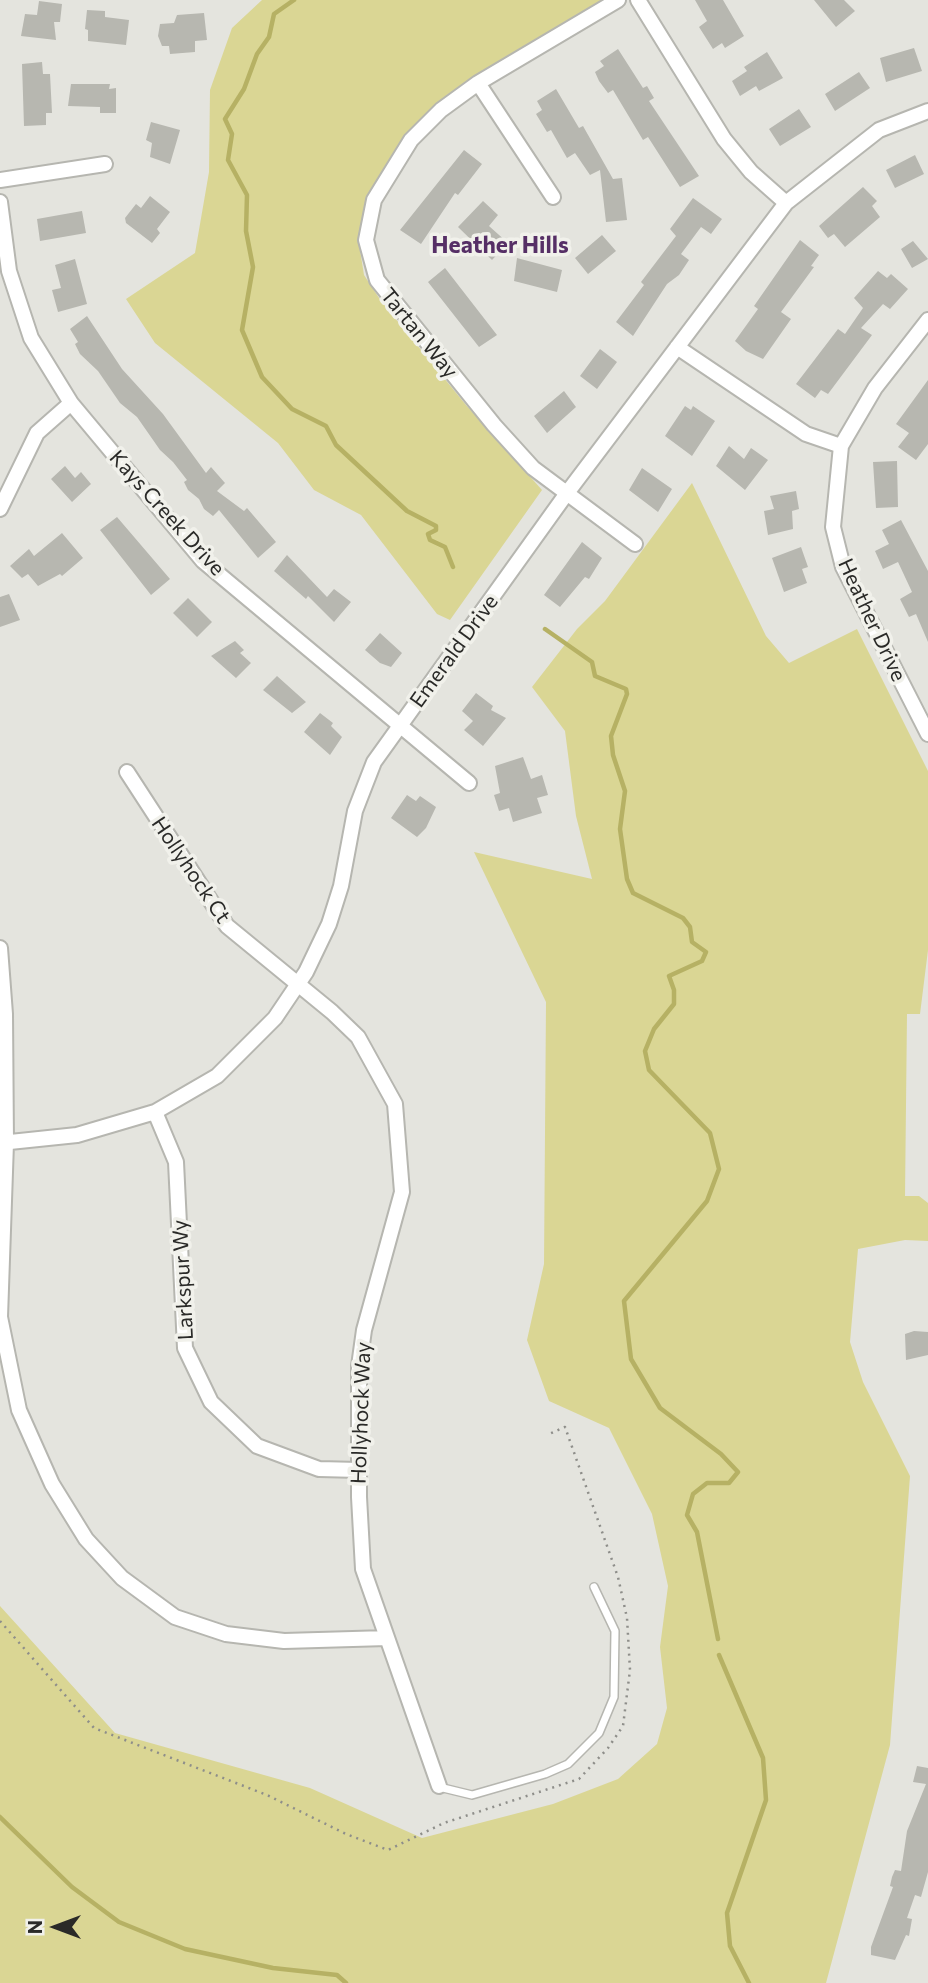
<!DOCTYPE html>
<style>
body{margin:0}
#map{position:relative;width:928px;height:1983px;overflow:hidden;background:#e4e4de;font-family:Commissioner,sans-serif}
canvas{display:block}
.north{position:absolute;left:21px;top:1892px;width:70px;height:70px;-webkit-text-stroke:5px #f1f1eb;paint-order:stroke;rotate:270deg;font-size:19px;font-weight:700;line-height:28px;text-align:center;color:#2a2a28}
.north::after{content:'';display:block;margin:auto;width:24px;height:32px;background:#2a2a28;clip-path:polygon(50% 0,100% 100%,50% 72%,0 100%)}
</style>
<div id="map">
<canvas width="928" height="1983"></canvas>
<div class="north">N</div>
</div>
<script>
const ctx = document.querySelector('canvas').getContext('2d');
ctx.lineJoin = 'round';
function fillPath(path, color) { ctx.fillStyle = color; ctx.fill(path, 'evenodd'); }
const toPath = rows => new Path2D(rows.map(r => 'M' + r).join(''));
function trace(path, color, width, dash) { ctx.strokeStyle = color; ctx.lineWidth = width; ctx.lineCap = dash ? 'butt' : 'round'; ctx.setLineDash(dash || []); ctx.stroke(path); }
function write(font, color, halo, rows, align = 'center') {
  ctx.font = font + ' Commissioner,sans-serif'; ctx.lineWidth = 7; ctx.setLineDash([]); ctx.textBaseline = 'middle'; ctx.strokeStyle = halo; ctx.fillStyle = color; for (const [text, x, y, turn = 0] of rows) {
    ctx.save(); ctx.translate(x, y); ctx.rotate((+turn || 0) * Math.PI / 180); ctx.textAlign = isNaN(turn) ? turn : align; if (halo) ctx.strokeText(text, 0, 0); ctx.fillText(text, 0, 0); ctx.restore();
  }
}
fillPath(toPath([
 [262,0,611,0,463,90,378,184,365,207,360,250,364,275,381,301,466,405,542,490,450,620,437,614,361,515,314,490,278,443,155,343,126,299,195,253,209,172,210,90,232,28],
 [692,483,766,636,789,663,857,629,928,771,928,950,920,1014,907,1014,905,1196,919,1196,928,1203,928,1241,905,1240,858,1249,850,1342,863,1382,910,1476,890,1745,826,1983,0,1983,0,1606,115,1733,310,1788,422,1838,553,1804,618,1779,657,1744,667,1708,660,1647,668,1586,652,1514,609,1428,549,1401,527,1340,544,1264,546,1002,474,852,592,879,576,816,565,731,532,687,577,629,605,601]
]), '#dad694');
trace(toPath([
 [294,0,274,14,269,37,257,54,244,89,225,119,232,134,228,160,247,195,246,231,253,267,242,330,262,377,292,409,326,426,336,445,407,511,436,526,436,530,428,534,430,540,445,547,453,567],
 [545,629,592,662,595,676,626,689,627,694,611,736,613,755,625,791,620,829,627,879,633,893,683,918,690,927,692,942,706,952,702,961,669,976,674,990,674,1004,654,1029,645,1051,649,1070,710,1133,719,1169,707,1201,624,1301,631,1359,660,1408,721,1454,738,1472,729,1483,707,1483,693,1494,687,1515,697,1532,718,1639],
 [719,1655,763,1758,766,1800,727,1913,730,1946,749,1983],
 [0,1817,72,1887,119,1922,185,1949,273,1968,337,1975,346,1983]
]), '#b6b164', 4.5);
fillPath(toPath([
 [695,0,723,0,744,36,725,48,722,43,713,49,699,27,707,21],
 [814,0,844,0,855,11,836,27],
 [39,1,62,4,60,22,54,22,56,40,21,36,25,14,37,15],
 [87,10,105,11,105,17,129,20,126,45,88,41,88,30,85,29],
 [204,13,207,40,195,41,195,52,170,54,169,46,162,46,158,36,160,24,174,23,177,15],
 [914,48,922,71,886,82,880,58],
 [618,49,643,88,647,86,654,98,649,101,699,176,680,187,648,137,643,140,613,90,608,93,599,81,595,72,604,66,600,61],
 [767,52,783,78,759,91,756,86,740,96,732,81,747,71,744,67],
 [42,62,43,74,50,74,52,113,46,113,46,125,24,126,22,64],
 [859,72,870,88,835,111,825,94],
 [71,84,110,84,109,89,116,88,116,113,100,113,100,107,68,106],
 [556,89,579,128,583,126,613,179,622,178,627,220,606,222,600,170,590,175,575,153,567,158,551,130,547,132,536,114,542,110,537,101],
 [799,109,811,127,780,146,769,129],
 [151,122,180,130,170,164,150,157,152,143,146,140],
 [464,150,482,164,458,195,455,193,421,244,400,230],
 [915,155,924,174,895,188,886,170],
 [863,187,877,201,872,206,880,217,845,247,834,234,828,238,819,226],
 [150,196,170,212,157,229,160,233,152,243,126,223,125,218,136,204,141,208],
 [693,198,722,219,711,234,701,227,681,254,689,260,679,275,667,284,633,336,616,322,644,285,641,282,676,236,670,229],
 [483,201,498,215,489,226,508,243,492,260,458,227],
 [82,211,86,233,40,241,37,219],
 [602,235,616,251,588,274,575,258],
 [800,240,819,255,811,266,814,267,781,312,791,319,763,359,746,351,735,341,758,309,754,306],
 [913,241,928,259,912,268,901,249],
 [517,258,562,270,557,292,514,281],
 [75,259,87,304,58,312,52,290,61,288,55,265],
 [445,268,497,335,479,347,428,282],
 [878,271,887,278,891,274,908,289,890,309,883,304,861,328,872,335,828,394,821,390,815,398,796,384,838,329,845,334,863,308,854,298],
 [87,316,122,369,163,414,206,473,211,467,225,483,217,491,244,511,247,508,276,542,258,558,219,510,213,516,204,509,199,499,188,490,184,482,187,480,173,462,160,450,137,417,120,403,98,371,80,354,75,344,78,342,70,329],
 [600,349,617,362,597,389,580,376],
 [928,380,928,444,916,460,898,447,909,433,896,424],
 [564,391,576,407,547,433,534,416],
 [685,406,691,410,693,406,715,421,692,456,665,436],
 [729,446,744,459,751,448,768,460,745,490,716,466],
 [897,461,898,507,876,508,873,462],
 [65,466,75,478,81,472,91,484,72,502,51,479],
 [642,468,672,489,658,512,629,490],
 [796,491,799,509,792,511,793,529,768,535,764,511,774,509,770,496],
 [117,517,170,579,151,595,100,530],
 [901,520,928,571,928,642,916,614,909,617,900,599,912,592,898,562,883,569,875,551,889,544,882,530],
 [62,533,83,558,62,576,60,574,38,586,28,574,22,578,10,566,29,549,34,556],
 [582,542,602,558,589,579,585,577,560,607,544,595],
 [801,547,808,567,802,569,807,583,784,592,772,558],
 [287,555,327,597,334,589,351,602,334,622,308,596,306,599,274,571],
 [9,594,20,620,0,627,0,597],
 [188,598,212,622,197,637,173,613],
 [380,633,402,653,391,667,380,663,365,650],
 [235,641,244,650,240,653,251,663,236,678,211,656],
 [277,676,306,702,292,713,263,690],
 [476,693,493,706,491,710,506,718,483,746,464,730,473,721,462,711],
 [320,713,333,723,331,726,342,737,330,755,304,732],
 [523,757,531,779,542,775,548,795,537,798,542,813,513,822,509,808,499,811,494,795,500,793,495,766],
 [407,795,416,801,420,796,436,807,426,828,417,837,391,818],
 [914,1331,928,1332,928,1355,906,1360,905,1334],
 [917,1766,928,1768,928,1872,921,1897,915,1895,907,1918,912,1919,909,1936,906,1935,895,1960,871,1955,871,1947,893,1887,890,1886,892,1877,895,1870,901,1871,907,1831,926,1784,913,1782]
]), '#b7b7b0');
const lane = toPath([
 [439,1787,472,1795,545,1774,568,1764,599,1733,614,1697,615,1631,594,1587]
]);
const street = toPath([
 [618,0,478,83,441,110,411,140,374,200,366,240,377,280,494,425,533,468,635,544],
 [638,0,724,139,751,172,786,203],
 [478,83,553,197],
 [0,180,105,164],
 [0,202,9,271,31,338,71,403,203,561,469,783],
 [928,320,875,388,841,446,833,527,843,567,928,734],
 [677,347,806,434,841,446],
 [0,509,37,433,71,403],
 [127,772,227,926,332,1012,358,1037,395,1104,402,1192,364,1330,359,1366,359,1497,363,1569,439,1786],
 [0,948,5,1014,6,1143,0,1317,19,1410,52,1484,86,1539,122,1578,175,1617,226,1634,284,1641,387,1638],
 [155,1112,176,1162,185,1348,211,1402,257,1446,319,1469,359,1470],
 [0,1143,77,1135,155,1112,217,1076,275,1018,306,972,329,924,341,886,355,811,374,762,567,493,786,203,879,130,928,111]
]);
trace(lane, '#b6b6b0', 10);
trace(street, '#b6b6b0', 18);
trace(toPath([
 [0,1621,94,1728,267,1795,346,1834,388,1850,444,1823,579,1779,608,1748,623,1726,630,1670,627,1618,618,1577,565,1427,549,1434]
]), '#8e8e8a', 2.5, [2, 5]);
trace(lane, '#fff', 7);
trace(street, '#fff', 14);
write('21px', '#2a2a28', '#f1f1eb', [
 ["Tartan Way",419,333,51],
 ["Kays Creek Drive",167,513,48],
 ["Heather Drive",872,620,65],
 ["Emerald Drive",454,651,-54],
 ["Hollyhock Ct",191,870,56],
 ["Larkspur Wy",183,1280,-93],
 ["Hollyhock Way",361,1413,-88]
]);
write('bold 23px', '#562f66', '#f1f1eb', [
 ["Heather Hills",500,245]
]);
</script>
